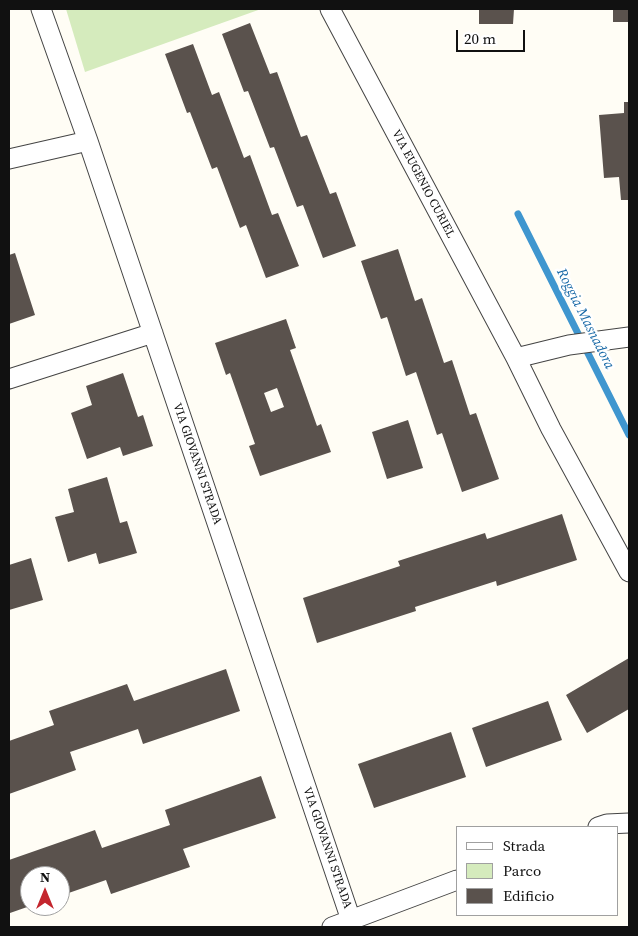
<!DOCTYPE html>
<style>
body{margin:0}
#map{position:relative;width:638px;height:936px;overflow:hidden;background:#fffdf5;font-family:"Source Serif 4",serif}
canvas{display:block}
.frame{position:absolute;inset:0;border:10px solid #111;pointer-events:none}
.legend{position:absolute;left:456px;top:826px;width:162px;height:90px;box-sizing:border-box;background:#fff;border:1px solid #a0a0a0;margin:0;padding:6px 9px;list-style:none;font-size:15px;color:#111}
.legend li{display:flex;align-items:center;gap:10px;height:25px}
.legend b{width:25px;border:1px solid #a0a0a0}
.north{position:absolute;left:20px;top:866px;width:50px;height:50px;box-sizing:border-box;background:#fff;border:1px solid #a0a0a0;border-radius:50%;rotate:0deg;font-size:14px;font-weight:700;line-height:20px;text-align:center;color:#111}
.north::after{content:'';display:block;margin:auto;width:18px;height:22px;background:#c4262e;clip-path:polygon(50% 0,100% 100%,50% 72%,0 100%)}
.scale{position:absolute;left:456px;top:30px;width:69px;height:22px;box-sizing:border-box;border:2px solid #111;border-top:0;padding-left:6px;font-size:15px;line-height:18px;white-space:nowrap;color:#111;-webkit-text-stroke:4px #fff;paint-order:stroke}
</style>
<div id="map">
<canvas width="638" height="936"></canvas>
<div class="frame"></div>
<ul class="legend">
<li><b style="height:6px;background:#fff"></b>Strada</li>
<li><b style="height:14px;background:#d5ebbd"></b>Parco</li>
<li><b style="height:14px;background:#5a524d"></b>Edificio</li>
</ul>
<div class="north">N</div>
<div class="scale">20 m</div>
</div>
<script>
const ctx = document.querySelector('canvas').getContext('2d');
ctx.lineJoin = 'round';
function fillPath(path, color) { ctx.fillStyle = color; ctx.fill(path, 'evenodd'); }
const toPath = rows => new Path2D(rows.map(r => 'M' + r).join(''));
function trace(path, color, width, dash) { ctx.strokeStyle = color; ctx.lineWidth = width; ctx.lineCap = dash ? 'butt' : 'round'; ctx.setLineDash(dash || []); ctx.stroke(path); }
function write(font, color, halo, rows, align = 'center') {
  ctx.font = font + ' "Source Serif 4",serif'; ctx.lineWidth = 5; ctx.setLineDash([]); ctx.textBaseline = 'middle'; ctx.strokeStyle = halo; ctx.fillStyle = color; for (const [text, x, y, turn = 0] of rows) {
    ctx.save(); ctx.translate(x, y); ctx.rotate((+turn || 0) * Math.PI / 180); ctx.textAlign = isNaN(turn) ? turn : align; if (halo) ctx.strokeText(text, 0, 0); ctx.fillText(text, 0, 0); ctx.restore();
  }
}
fillPath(toPath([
 [66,9,261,9,85,72]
]), '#d5ebbd');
trace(toPath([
 [518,214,629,435]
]), '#3f96cf', 7);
fillPath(toPath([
 [479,9,514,9,513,24,479,24],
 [613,9,629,9,629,22,613,22],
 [250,23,270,74,277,72,301,137,307,135,330,194,336,192,356,246,323,258,303,205,297,207,274,147,270,148,248,91,244,92,222,34],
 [193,44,212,95,219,92,244,158,250,155,272,215,278,213,299,266,266,278,246,225,240,228,217,167,212,169,190,112,187,113,165,54],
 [624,102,629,102,629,200,621,200,619,177,604,178,599,115,624,113],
 [398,249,415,301,422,298,444,363,452,360,470,415,476,413,499,479,462,492,442,433,437,435,416,372,406,376,387,317,381,319,361,261],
 [15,253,35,315,9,324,9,255],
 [286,319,296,348,290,350,317,426,321,424,331,452,260,476,249,446,255,444,230,373,226,375,215,343],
 [277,388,284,407,271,412,264,393],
 [123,373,138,417,143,415,153,446,123,456,120,447,87,459,71,413,92,405,86,386],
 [408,420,423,468,387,479,372,432],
 [107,477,120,523,127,521,137,553,99,564,96,553,68,562,55,517,74,512,68,489],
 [562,514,577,560,497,586,496,581,415,607,416,611,317,643,303,598,400,566,398,561,485,533,487,539],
 [31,558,43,600,9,610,9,565],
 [629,658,629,709,587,733,566,695],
 [226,669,240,711,143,744,138,729,70,752,76,770,9,794,9,741,54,725,49,711,127,684,134,701],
 [548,701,562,740,486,767,472,728],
 [451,732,466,777,374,808,358,764],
 [261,776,276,818,183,849,190,867,111,894,106,880,60,896,60,876,30,876,30,906,10,913,9,860,95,830,102,848,170,825,165,810]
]), '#5a524d');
const street = toPath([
 [41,9,88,141,351,920],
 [330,9,516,358,569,345,629,337],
 [9,159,88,141],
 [516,358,551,429,629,572],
 [9,379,153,333],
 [598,827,607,824,629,823],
 [332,927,457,880]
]);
trace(street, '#444', 21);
trace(street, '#fff', 19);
write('12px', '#111', '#fff', [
 ["VIA EUGENIO CURIEL",423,184,62],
 ["VIA GIOVANNI STRADA",197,464,71],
 ["VIA GIOVANNI STRADA",327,848,71]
]);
write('italic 14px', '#1768a6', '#fff', [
 ["Roggia Masnadora",585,319,63]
]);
</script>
